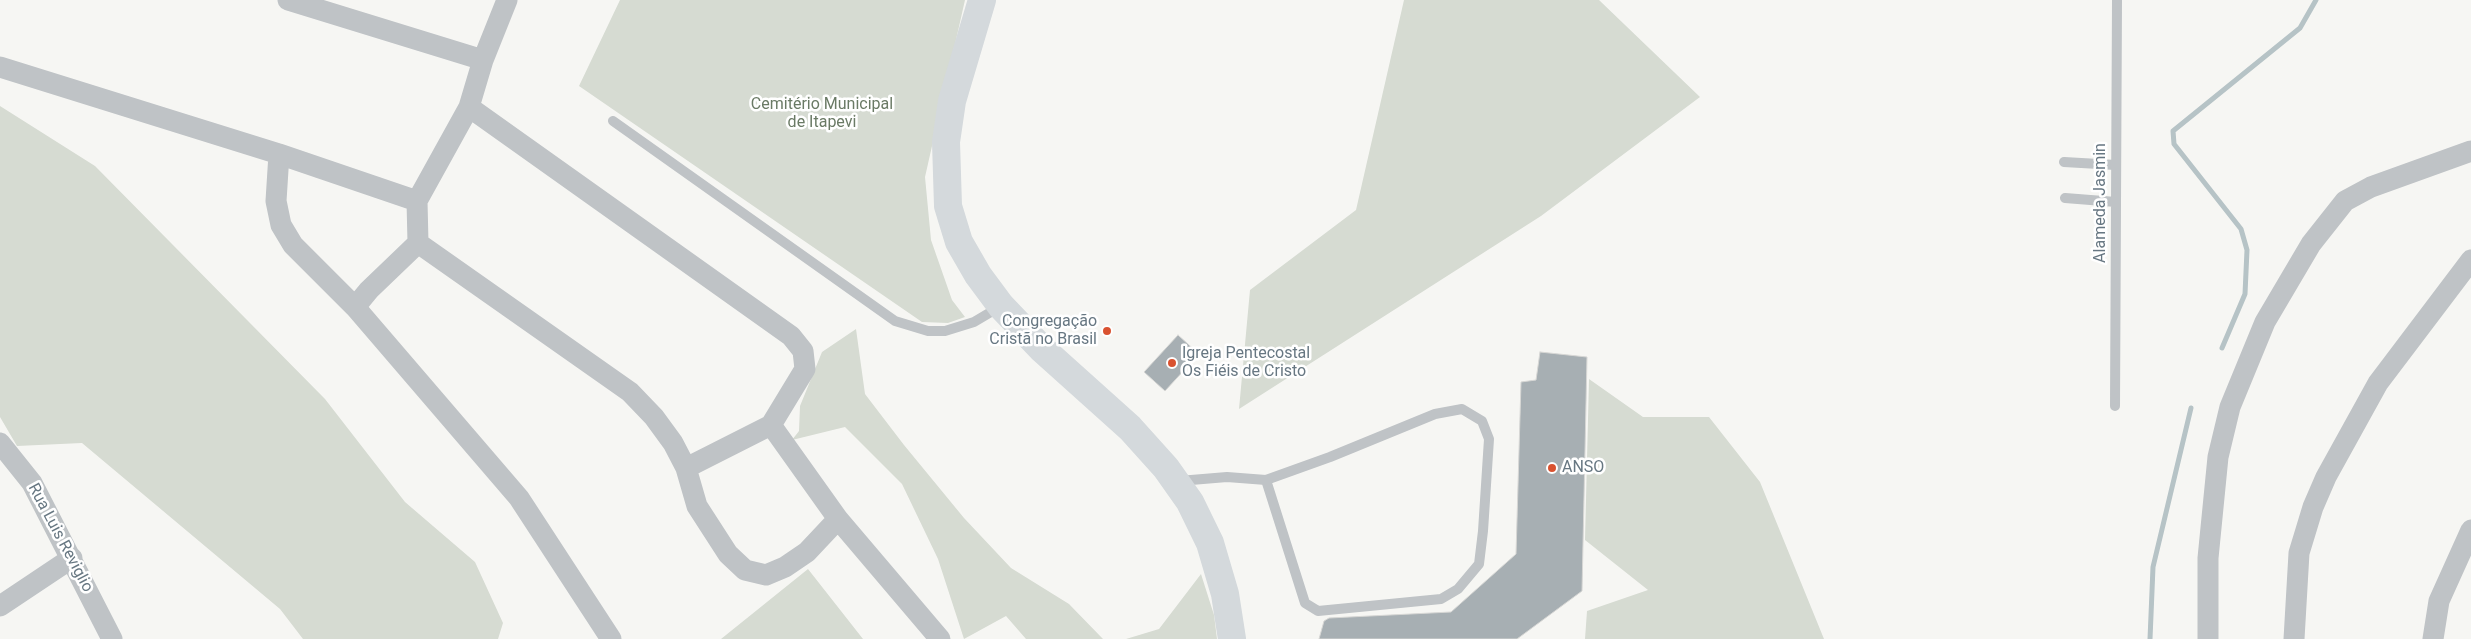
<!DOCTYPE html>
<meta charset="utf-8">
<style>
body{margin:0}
canvas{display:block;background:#f6f6f3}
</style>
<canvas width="2471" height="639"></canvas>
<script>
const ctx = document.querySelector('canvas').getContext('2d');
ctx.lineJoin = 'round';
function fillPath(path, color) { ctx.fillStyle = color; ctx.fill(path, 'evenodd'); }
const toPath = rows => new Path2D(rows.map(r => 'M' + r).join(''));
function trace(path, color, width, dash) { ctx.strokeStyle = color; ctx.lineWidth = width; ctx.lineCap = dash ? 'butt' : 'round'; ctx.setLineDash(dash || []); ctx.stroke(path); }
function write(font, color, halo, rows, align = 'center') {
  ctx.font = font + ' Roboto,sans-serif'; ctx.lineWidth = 5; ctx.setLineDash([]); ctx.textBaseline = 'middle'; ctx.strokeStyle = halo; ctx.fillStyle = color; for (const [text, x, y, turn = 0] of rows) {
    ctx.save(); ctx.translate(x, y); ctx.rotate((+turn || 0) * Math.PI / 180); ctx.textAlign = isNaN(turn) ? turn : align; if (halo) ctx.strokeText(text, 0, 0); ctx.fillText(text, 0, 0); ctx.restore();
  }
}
fillPath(toPath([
 [620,0,965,0,925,177,931,240,952,300,965,317,948,323,922,322,579,86],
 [1404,0,1599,0,1700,97,1541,216,1239,409,1250,290,1356,210],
 [0,106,95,166,325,399,405,502,475,562,503,623,498,639,303,639,280,609,82,443,17,446,0,417],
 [856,329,865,394,904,445,964,518,1011,568,1069,604,1103,639,1026,639,1006,616,964,639,938,559,902,484,845,427,792,440,799,431,800,406,822,352],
 [1589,379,1643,417,1709,417,1760,482,1824,639,1585,639,1587,611,1648,590,1585,540],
 [808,569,863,639,721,639],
 [1201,574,1214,615,1217,639,1126,639,1159,629]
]), '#d6dbd2');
trace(toPath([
 [2222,348,2245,294,2247,250,2241,229,2174,144,2173,131,2300,28,2316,0],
 [2150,639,2153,567,2191,408]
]), '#b6c3c6', 5);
const building = toPath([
 [1178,335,1199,354,1165,391,1144,372,1178,335],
 [1540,352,1587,357,1582,591,1517,639,1319,639,1324,621,1329,618,1451,612,1516,554,1521,382,1536,380,1540,352]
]);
fillPath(building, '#a7afb3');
trace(building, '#d7d7d5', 1);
trace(toPath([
 [613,121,895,321,928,331,945,331,974,322,1001,306],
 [2064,162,2116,165],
 [2065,198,2116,202],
 [2115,406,2117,0],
 [1179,481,1227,477,1266,480,1330,457,1435,414,1462,409,1482,421,1489,439,1483,531,1479,564,1458,589,1441,599,1318,611,1305,603,1266,480]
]), '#bfc3c6', 10);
trace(toPath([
 [288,0,483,60],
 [0,67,279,154,417,201],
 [469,107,791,336,803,351,805,369,771,425,686,468],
 [279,154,276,201,281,225,293,245,355,307,519,498,611,639],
 [417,201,469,107,483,60,507,0],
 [418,243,630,392,654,417,673,443,686,468,697,506,728,554,745,570,766,575,785,567,807,552,838,519],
 [355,307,369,290,418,243,417,201],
 [771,425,838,519,940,639],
 [0,443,32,483,112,639],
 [0,606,72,558],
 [2208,639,2208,558,2218,457,2230,407,2265,322,2311,244,2345,201,2371,187,2471,151],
 [2294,639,2299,553,2313,507,2326,477,2378,383,2471,260],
 [2433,639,2439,601,2471,530]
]), '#bfc3c6', 21);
trace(toPath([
 [982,0,952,101,946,142,948,206,959,242,978,275,1001,306,1042,349,1130,428,1166,468,1190,502,1210,543,1225,594,1232,639]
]), '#d4d9dc', 28);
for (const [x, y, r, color] of [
 [1107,331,5,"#d95230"],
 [1172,363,5,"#d95230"],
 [1552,468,5,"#d95230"]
]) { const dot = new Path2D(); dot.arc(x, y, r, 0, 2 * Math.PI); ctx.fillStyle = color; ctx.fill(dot); trace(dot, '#fff', 2); }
write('16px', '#6a7a65', '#fff', [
 ["Cemitério Municipal",822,105],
 ["de Itapevi",822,123]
]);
write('16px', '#677782', '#fff', [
 ["Alameda Jasmin",2101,203,-90],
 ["Rua Luis Reviglio",60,538,62]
]);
write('16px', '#677782', '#fff', [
 ["Congregação",1097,322,"right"],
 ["Cristã no Brasil",1097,340,"right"],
 ["Igreja Pentecostal",1182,354],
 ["Os Fiéis de Cristo",1182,372],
 ["ANSO",1562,468]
], 'left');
</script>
